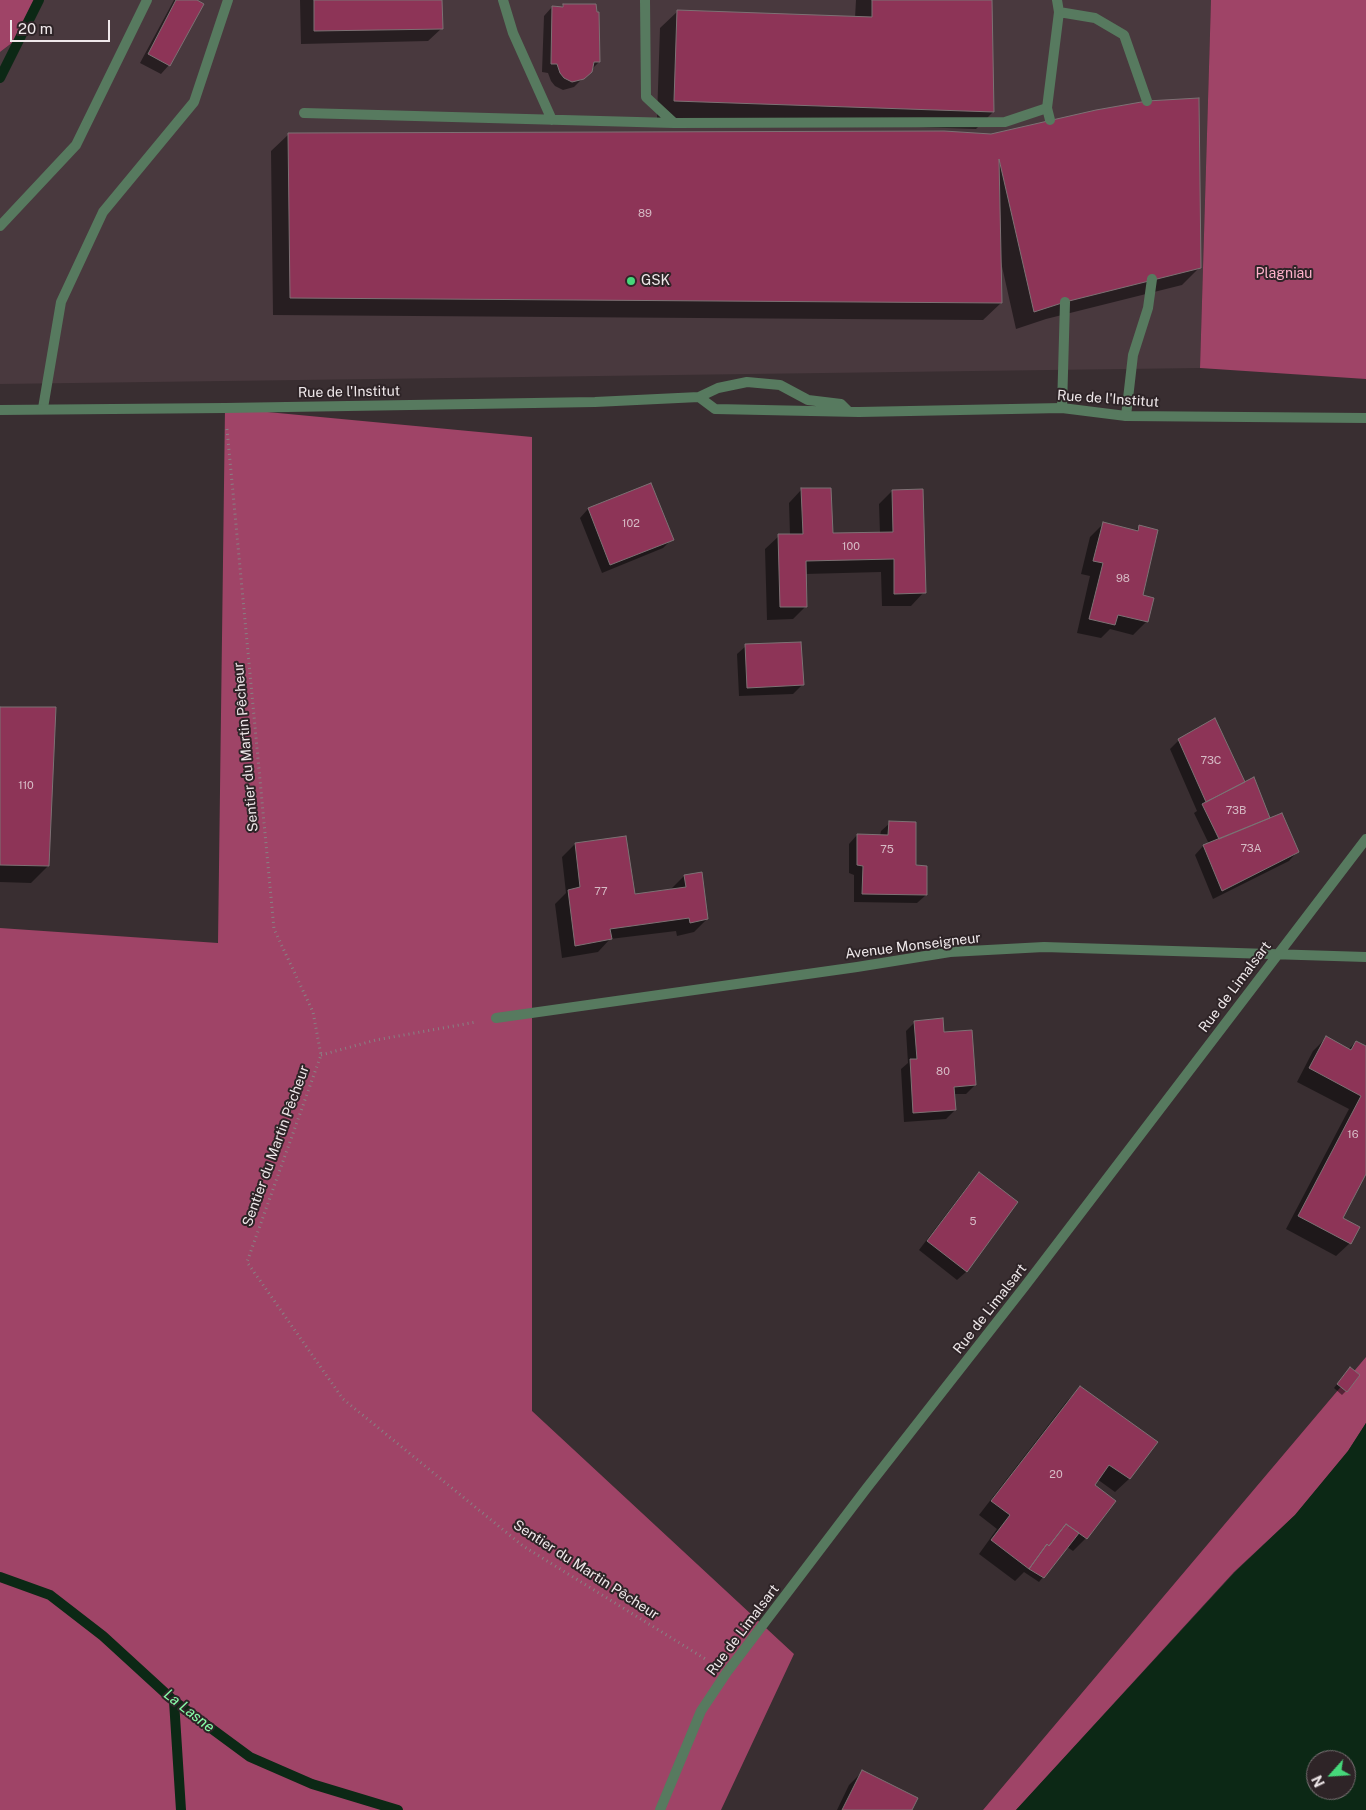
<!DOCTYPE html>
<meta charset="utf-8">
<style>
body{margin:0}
#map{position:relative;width:1366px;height:1810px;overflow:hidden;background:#392e31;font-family:"Public Sans",sans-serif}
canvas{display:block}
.north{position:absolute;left:1306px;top:1750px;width:50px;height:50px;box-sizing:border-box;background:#2e2427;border:1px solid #7b7275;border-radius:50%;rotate:244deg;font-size:14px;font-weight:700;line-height:20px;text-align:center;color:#efe8ea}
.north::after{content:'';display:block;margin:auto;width:18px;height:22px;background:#46d77a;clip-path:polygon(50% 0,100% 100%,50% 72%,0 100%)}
.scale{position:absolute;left:10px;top:20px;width:100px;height:22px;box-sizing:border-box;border:2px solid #efe8ea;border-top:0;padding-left:6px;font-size:15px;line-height:18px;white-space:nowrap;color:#efe8ea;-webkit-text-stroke:4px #2e2427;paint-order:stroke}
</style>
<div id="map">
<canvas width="1366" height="1810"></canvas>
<div class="north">N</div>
<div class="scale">20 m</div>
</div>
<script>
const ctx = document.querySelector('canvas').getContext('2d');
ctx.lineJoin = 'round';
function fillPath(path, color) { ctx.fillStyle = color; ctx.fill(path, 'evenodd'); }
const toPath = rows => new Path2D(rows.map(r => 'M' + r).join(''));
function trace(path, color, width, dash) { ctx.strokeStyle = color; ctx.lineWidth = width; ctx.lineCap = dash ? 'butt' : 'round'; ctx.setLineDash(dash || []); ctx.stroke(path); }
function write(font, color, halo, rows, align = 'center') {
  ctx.font = font + ' "Public Sans",sans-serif'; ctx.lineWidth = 4; ctx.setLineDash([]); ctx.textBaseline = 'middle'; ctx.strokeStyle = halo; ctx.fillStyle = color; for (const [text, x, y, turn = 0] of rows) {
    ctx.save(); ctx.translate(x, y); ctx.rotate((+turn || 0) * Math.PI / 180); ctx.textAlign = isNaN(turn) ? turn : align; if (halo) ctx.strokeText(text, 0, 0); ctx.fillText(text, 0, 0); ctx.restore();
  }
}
fillPath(toPath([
 [36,0,1211,0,1200,368,0,384,0,52,17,39]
]), '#49393e');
fillPath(toPath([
 [0,0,36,0,17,39,0,52],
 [1211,0,1366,0,1366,379,1200,368],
 [225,408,532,437,532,1411,794,1654,721,1810,0,1810,0,928,218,943],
 [1366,1357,1366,1423,1348,1451,1295,1515,1234,1572,1016,1810,983,1810]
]), '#9f4467');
fillPath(toPath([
 [1366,1423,1366,1810,1016,1810,1235,1572,1295,1515,1348,1451],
 [1316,1760,1346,1760,1346,1790,1316,1790]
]), '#0c2815');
fillPath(toPath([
 [174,0,194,0,169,65,161,74,140,63],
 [300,0,441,0,442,28,428,41,301,44],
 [856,0,990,0,993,112,976,129,657,118,660,28,678,11,855,18],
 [563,5,599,62,574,87,563,90,555,86,551,81,548,73,542,72,544,16,552,7,560,8],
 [289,134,991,136,1200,267,1182,285,1046,319,1016,329,1001,262,1001,303,983,320,273,315,271,151],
 [651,484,672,539,663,548,602,573,580,518,588,509],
 [802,489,832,535,880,534,879,504,892,491,924,592,911,606,882,606,881,572,805,574,806,606,793,619,767,620,765,549,779,536,790,535,789,503],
 [1103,524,1135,531,1139,527,1141,596,1147,621,1133,635,1110,629,1101,638,1077,633,1090,576,1081,574,1090,537],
 [746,646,802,685,793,694,739,696,737,654],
 [0,708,48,866,31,883,0,882],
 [1179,740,1244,784,1270,819,1297,852,1289,861,1213,899,1195,855,1203,846,1209,844,1194,813,1197,811,1170,749],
 [890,823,915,867,926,895,917,903,854,902,854,875,849,873,849,844,857,835,880,836,881,831],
 [575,844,634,896,671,889,684,876,707,919,694,932,677,936,676,931,610,939,598,952,562,958,555,904,566,893,562,857],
 [915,1022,943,1033,975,1085,966,1094,954,1094,955,1110,946,1119,904,1122,901,1069,908,1063,906,1031],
 [1326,1038,1348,1050,1356,1042,1366,1047,1366,1172,1342,1218,1350,1243,1336,1256,1286,1229,1349,1109,1297,1082,1313,1051],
 [979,1174,1016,1202,966,1272,957,1280,919,1250,970,1183],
 [1346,1373,1346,1391,1342,1395,1334,1388],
 [1080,1388,1156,1442,1129,1479,1115,1492,1097,1479,1093,1485,1086,1538,1073,1551,1067,1547,1039,1582,1024,1572,1015,1581,979,1554,997,1529,979,1515,1067,1401],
 [862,1772,910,1810,837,1810,849,1785]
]), '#0007');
trace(toPath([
 [0,78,39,0],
 [0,1577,50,1595,103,1636,174,1701,250,1757,312,1784,398,1810],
 [174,1701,181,1810]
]), '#0c2815', 10);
const building = toPath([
 [176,0,197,0,204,4,170,66,148,54,176,0],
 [314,0,442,0,443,29,314,31,314,0],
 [872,0,992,0,994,112,674,101,677,10,872,17,872,0],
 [563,4,596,4,597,12,599,12,600,62,594,62,592,72,584,79,572,82,564,78,560,73,557,64,551,64,552,6,563,7,563,4],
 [1199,98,1201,268,1065,302,1034,312,999,159,1002,303,290,298,288,133,944,131,991,134,1096,110,1147,101,1199,98],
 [651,483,674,540,610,565,588,508,651,483],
 [801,488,831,488,833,533,893,532,892,490,923,489,926,593,894,594,894,559,806,561,807,607,780,607,778,534,803,534,801,488],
 [1103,522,1138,531,1139,525,1158,530,1143,595,1154,598,1148,622,1118,615,1115,625,1089,619,1103,563,1093,561,1103,522],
 [801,642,804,685,747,688,745,644,801,642],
 [0,707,56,707,49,866,0,865,0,707],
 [1215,718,1245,782,1206,802,1178,739,1215,718],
 [1254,777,1270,818,1219,839,1202,804,1254,777],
 [1282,813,1299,852,1222,891,1203,845,1282,813],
 [889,821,916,822,916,865,927,866,927,895,862,894,863,866,857,865,857,834,888,835,889,821],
 [626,836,635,894,686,887,684,875,702,872,708,919,690,923,689,918,610,929,612,939,575,946,568,890,580,887,575,843,626,836],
 [943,1018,944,1032,972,1030,976,1085,954,1087,956,1110,913,1113,910,1059,917,1059,914,1021,943,1018],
 [1326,1036,1351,1050,1356,1041,1366,1046,1366,1174,1343,1218,1360,1227,1351,1244,1298,1216,1361,1096,1309,1068,1326,1036],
 [979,1172,1018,1202,967,1272,927,1241,979,1172],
 [1350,1367,1360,1375,1347,1392,1337,1384,1350,1367],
 [1080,1386,1158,1442,1130,1479,1109,1465,1095,1485,1116,1501,1087,1539,1066,1524,1049,1546,1047,1544,1029,1569,991,1540,1010,1515,991,1501,1080,1386],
 [1066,1524,1079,1533,1044,1578,1029,1569,1047,1544,1049,1546,1066,1524],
 [862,1770,918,1798,912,1810,842,1810,862,1770]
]);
fillPath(building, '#8d3457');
trace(building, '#7d7174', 1);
trace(toPath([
 [227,429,274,929,313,1012,321,1055,247,1262,343,1399,523,1546,707,1660],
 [321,1055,376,1040,476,1022]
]), '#898083', 3, [1, 4]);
trace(toPath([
 [503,0,513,33,552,120],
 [645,0,646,97,674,123,1005,122,1047,108,1059,12,1057,0],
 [1059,12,1095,18,1124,35,1147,101],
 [1047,108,1050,120],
 [304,113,674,123],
 [0,226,76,145,147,0],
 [43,408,61,302,103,212,194,102,228,0],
 [1062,408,1065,302],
 [1126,416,1133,355,1148,308,1152,279]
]), '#577a5f', 10);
trace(toPath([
 [496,1018,857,967,950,952,1044,947,1366,957],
 [660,1810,701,1711,727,1672,866,1489,1025,1286,1366,839]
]), '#577a5f', 10);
trace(toPath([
 [699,397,718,388,747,382,780,385,808,400,841,404,849,412],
 [0,410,225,408,595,402,699,397,715,409,859,412,1062,408,1126,416,1366,418]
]), '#577a5f', 10);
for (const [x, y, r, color] of [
 [631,281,5,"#46d77a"]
]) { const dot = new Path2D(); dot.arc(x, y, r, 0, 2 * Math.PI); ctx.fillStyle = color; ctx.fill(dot); trace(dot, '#2e2427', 2); }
write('11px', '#d6bbc5', null, [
 ["89",645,214],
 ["102",631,524],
 ["100",851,547],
 ["98",1123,579],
 ["73C",1211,761],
 ["110",26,786],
 ["73B",1236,811],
 ["73A",1251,849],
 ["75",887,850],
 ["77",601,892],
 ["80",943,1072],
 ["16",1353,1135],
 ["5",973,1222],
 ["20",1056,1475]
]);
write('14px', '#ffb2cb', '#2e2427', [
 ["Plagniau",1284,274]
]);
write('14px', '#efe8ea', '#2e2427', [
 ["GSK",641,281]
], 'left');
write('14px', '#efe8ea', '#2e2427', [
 ["Rue de l'Institut",349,392,-1],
 ["Rue de l'Institut",1108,399,4],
 ["Sentier du Martin Pêcheur",246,747,-95],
 ["Avenue Monseigneur",913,946,-7],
 ["Rue de Limalsart",1235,987,-53],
 ["Sentier du Martin Pêcheur",276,1146,-70],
 ["Rue de Limalsart",990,1309,-52],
 ["Sentier du Martin Pêcheur",586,1570,33],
 ["Rue de Limalsart",743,1630,-53]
]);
write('italic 15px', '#87fba8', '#2e2427', [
 ["La Lasne",189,1711,38]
]);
</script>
